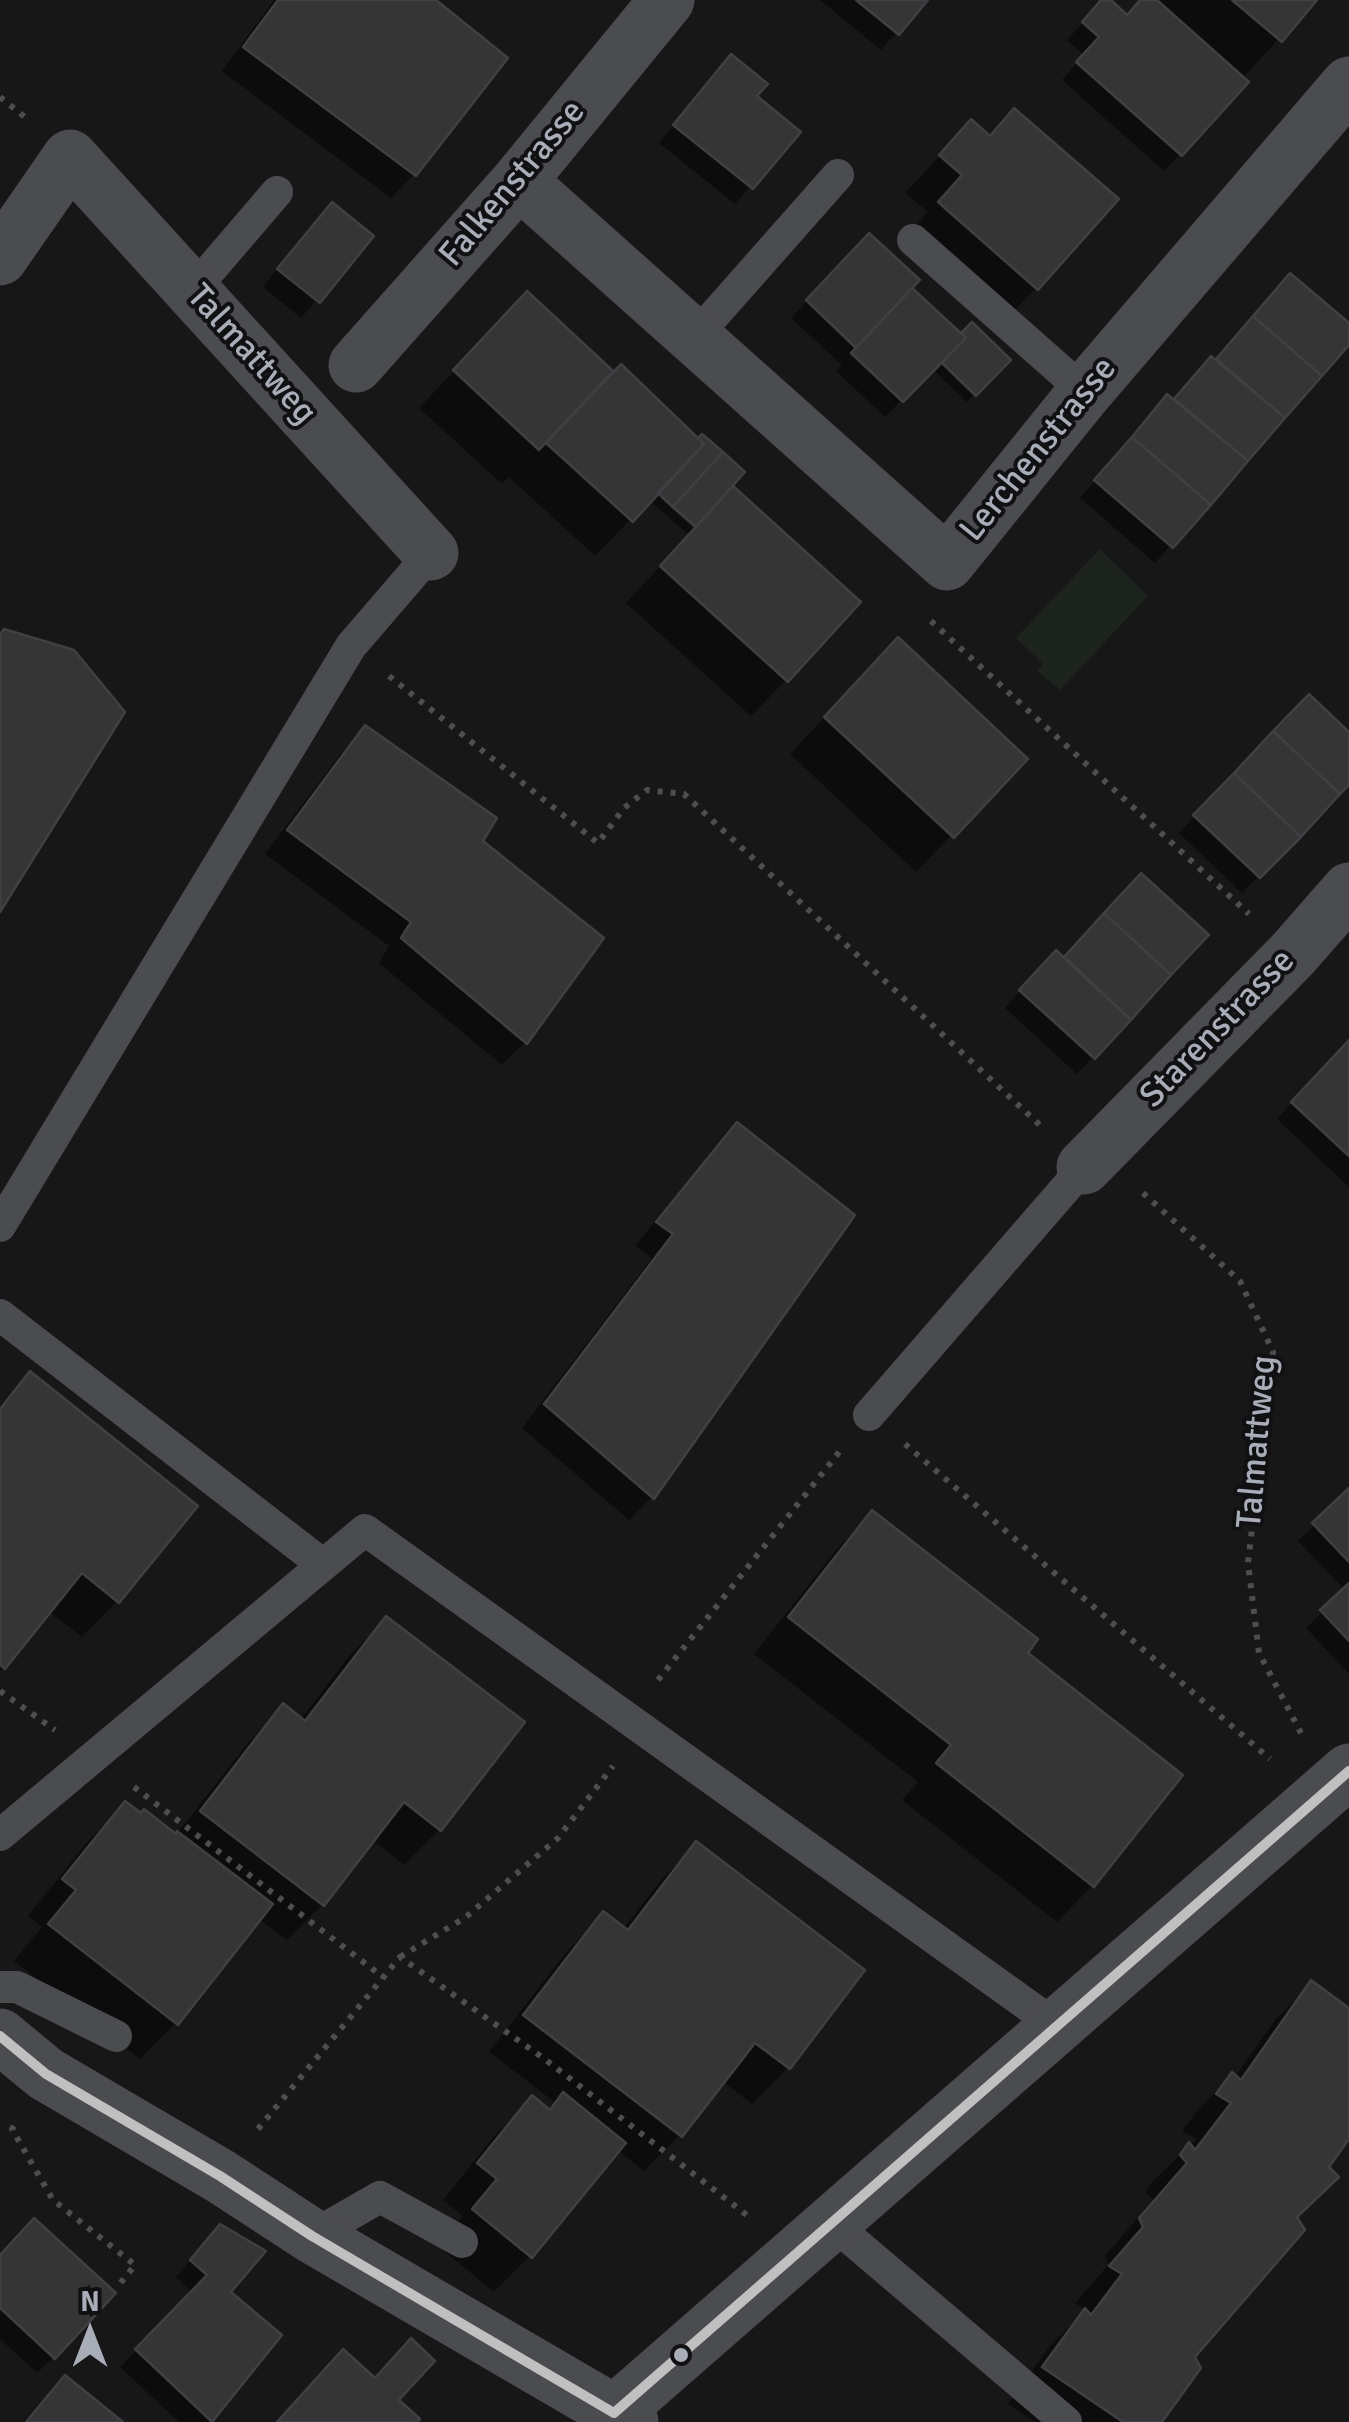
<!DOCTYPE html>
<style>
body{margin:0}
#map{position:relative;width:1349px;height:2422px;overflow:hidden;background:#171717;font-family:Signika,sans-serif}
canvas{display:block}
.north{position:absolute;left:40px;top:2282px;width:100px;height:100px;-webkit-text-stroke:8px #111113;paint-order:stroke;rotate:0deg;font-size:28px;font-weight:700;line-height:40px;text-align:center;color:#a8adb8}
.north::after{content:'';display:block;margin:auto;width:35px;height:45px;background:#a8adb8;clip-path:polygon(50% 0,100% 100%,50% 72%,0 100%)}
</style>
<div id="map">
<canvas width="1349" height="2422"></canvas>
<div class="north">N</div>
</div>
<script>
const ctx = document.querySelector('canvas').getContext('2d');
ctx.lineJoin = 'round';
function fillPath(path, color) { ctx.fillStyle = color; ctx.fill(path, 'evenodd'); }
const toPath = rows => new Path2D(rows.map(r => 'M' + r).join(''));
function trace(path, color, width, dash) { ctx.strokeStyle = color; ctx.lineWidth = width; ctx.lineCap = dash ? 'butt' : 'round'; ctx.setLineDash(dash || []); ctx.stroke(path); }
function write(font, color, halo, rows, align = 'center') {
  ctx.font = font + ' Signika,sans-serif'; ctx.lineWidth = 8; ctx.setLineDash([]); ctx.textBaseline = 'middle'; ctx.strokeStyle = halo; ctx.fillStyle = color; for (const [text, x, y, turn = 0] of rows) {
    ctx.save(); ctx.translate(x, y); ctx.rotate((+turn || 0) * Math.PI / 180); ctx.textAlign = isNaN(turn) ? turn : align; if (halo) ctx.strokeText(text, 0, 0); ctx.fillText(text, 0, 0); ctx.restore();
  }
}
fillPath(toPath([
 [1100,549,1148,596,1060,690,1037,671,1043,664,1016,638]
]), '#1d241e');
fillPath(toPath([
 [274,0,432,0,414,174,391,198,222,71],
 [820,0,925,0,881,50],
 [1104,0,1126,17,1143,0,1314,0,1242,79,1246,82,1164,171,1062,80,1084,55,1067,40],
 [715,74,754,97,797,132,735,204,659,143],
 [1015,111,1036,288,1001,324,904,239,928,212,905,193,971,123,988,138],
 [316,221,371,236,301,318,263,287],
 [870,236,909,288,961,337,972,325,1007,360,967,402,932,369,885,417,836,371,842,365,791,318],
 [1274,293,1349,326,1349,341,1155,563,1080,498,1151,414,1173,402,1195,376,1215,361],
 [527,294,613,375,698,441,702,437,742,472,717,500,786,680,751,716,626,603,689,535,649,500,595,556,509,477,502,484,419,408],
 [655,488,698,525,694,529,652,491],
 [863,676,1024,759,916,872,790,754],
 [1309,698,1349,736,1349,781,1242,893,1179,833],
 [365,728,480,842,525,1042,502,1065,379,963,389,946,265,854,342,752],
 [1125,893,1206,935,1077,1074,1005,1008,1040,969,1063,960],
 [1349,1043,1349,1187,1277,1119],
 [737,1126,652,1497,629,1520,522,1428,652,1258,635,1246,714,1149],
 [30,1375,117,1601,82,1637,49,1611,0,1671,0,1405],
 [1349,1492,1349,1674,1306,1628,1345,1590,1298,1541],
 [872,1513,1024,1653,1180,1775,1092,1886,1057,1922,902,1800,918,1782,754,1654,837,1549],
 [386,1619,440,1829,404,1865,372,1840,323,1904,287,1940,259,1919,176,2023,140,2059,14,1961,42,1927,28,1916,89,1840,125,1804,175,1836,248,1743,283,1707,300,1720,350,1655],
 [697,1844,862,1971,788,2068,752,2104,722,2081,680,2135,644,2171,617,2150,530,2256,494,2292,438,2246,463,2216,443,2200,496,2134,532,2099,548,2111,556,2103,489,2052,568,1950,603,1915,623,1929,661,1880],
 [1312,1983,1349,2011,1349,2135,1295,2218,1192,2357,1159,2422,1035,2422,1008,2404,1049,2347,1086,2310,1075,2303,1109,2264,1105,2256,1153,2200,1146,2192,1153,2181,1197,2139,1182,2131,1197,2111,1232,2075,1235,2077,1276,2019],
 [220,2227,228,2292,279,2336,211,2422,179,2422,120,2367,193,2293,176,2277],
 [0,2258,54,2357,37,2373,0,2339],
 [65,2378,119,2422,23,2422]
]), '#0007');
const building = toPath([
 [278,0,436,0,508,58,416,176,243,47,278,0],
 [856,0,928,0,899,35,856,0],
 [1101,0,1111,0,1127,15,1140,0,1157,0,1249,82,1182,156,1076,62,1099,37,1082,22,1101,0],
 [1232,0,1317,0,1282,42,1232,0],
 [731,54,768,84,757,96,801,132,753,189,673,125,731,54],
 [1014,108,1119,199,1038,290,938,202,962,175,939,155,971,119,990,136,1014,108],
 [332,202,374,236,320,303,277,269,332,202],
 [869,233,920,280,856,348,806,300,869,233],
 [1290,273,1349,323,1349,345,1322,376,1253,316,1290,273],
 [912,288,966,338,903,402,851,353,912,288],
 [527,291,613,371,539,450,453,370,527,291],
 [1253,316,1322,376,1285,418,1216,359,1253,316],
 [972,322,1011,360,976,396,942,363,966,338,961,333,972,322],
 [1211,356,1285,418,1248,461,1174,399,1211,356],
 [621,364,704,444,633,522,546,443,621,364],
 [1167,394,1248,461,1211,505,1132,437,1167,394],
 [702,434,723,452,673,507,658,493,704,444,698,438,702,434],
 [1132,437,1211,505,1173,548,1094,480,1132,437],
 [723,452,745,472,696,527,673,507,723,452],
 [733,486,861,602,788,682,660,566,733,486],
 [4,629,74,650,125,712,0,912,0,635,4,629],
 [898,637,1028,759,954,838,824,717,898,637],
 [1309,694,1349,732,1349,785,1340,794,1273,731,1309,694],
 [365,725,497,818,483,841,604,938,527,1044,401,938,411,922,287,830,365,725],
 [1273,731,1340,794,1301,837,1234,773,1273,731],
 [1234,773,1301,837,1260,878,1193,815,1234,773],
 [1141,873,1209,935,1171,975,1104,913,1141,873],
 [1104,913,1171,975,1131,1020,1064,957,1104,913],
 [1056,950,1131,1020,1095,1059,1019,990,1056,950],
 [1349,1040,1349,1156,1291,1102,1349,1040],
 [737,1122,855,1215,654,1499,544,1404,673,1234,656,1222,737,1122],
 [30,1371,198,1506,119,1603,82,1573,5,1669,0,1665,0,1409,30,1371],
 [1349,1488,1349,1562,1312,1523,1349,1488],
 [872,1510,1038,1639,1028,1653,1183,1775,1094,1887,936,1763,951,1745,788,1617,872,1510],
 [1349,1583,1349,1641,1320,1610,1349,1583],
 [386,1616,525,1722,441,1831,404,1802,324,1906,200,1811,283,1703,305,1721,386,1616],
 [125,1801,141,1813,144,1809,176,1834,177,1831,273,1904,178,2025,48,1924,76,1890,62,1879,125,1801],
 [696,1841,865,1970,790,2069,755,2043,682,2137,523,2015,603,1911,628,1930,696,1841],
 [1311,1980,1349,2008,1349,2139,1329,2167,1339,2177,1297,2217,1305,2230,1195,2357,1201,2368,1162,2422,1123,2422,1042,2367,1085,2308,1091,2315,1122,2274,1109,2266,1143,2227,1139,2218,1187,2163,1180,2155,1189,2142,1195,2150,1231,2103,1216,2094,1232,2072,1241,2080,1311,1980],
 [563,2092,626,2143,532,2258,472,2209,497,2179,477,2163,532,2095,550,2110,563,2092],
 [34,2218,116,2293,55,2359,0,2308,0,2255,34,2218],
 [220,2224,266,2251,231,2292,282,2335,212,2422,135,2349,207,2275,190,2260,220,2224],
 [411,2338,435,2361,399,2400,420,2419,417,2422,277,2422,343,2349,375,2378,411,2338],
 [65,2375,123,2422,26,2422,65,2375]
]);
fillPath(building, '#353536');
trace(building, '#3f4043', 2.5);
trace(toPath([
 [0,97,26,118],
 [931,621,1249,914],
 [389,676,598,843,624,808,647,790,684,794,1043,1128],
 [1143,1193,1240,1281,1273,1352,1248,1563,1259,1653,1301,1733],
 [905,1444,1270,1759],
 [658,1680,840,1451],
 [0,1691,55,1730],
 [134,1787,383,1977],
 [400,1957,466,1917,558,1838,613,1766],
 [14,2126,12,2129,53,2200,135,2265,118,2286],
 [258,2129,400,1957,546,2060,748,2216]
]), '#4d4e52', 6, [5, 8]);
trace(toPath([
 [913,240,1085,392],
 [193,290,277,192],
 [694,338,838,175],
 [0,1226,351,646,431,553],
 [0,1315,322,1564],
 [869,1415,1084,1167],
 [0,1835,365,1530,1058,2027],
 [0,1987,17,1987,116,2036],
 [832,2223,1066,2422],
 [312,2236,380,2197,462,2242]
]), '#4b4c50', 32);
trace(toPath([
 [519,181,947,563,1085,392,1349,84],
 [0,258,70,157,431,553],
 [356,365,519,181,667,0],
 [1084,1167,1293,954,1349,890],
 [0,2036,46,2074,220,2176,312,2236,631,2422],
 [614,2413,1349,1771]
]), '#4b4c50', 55);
trace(toPath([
 [0,2036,46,2074,220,2176,312,2236,614,2413],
 [614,2413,1349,1771]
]), '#c0c0c0', 10);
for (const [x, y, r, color] of [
 [681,2355,9,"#a8adb8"]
]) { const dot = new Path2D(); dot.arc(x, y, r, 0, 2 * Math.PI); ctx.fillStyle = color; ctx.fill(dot); trace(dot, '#111113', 4); }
write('35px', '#a8adb8', '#111113', [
 ["Falkenstrasse",513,184,-50],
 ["Talmattweg",251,355,48],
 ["Lerchenstrasse",1039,450,-51],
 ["Starenstrasse",1218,1029,-46],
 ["Talmattweg",1258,1442,-85]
]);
</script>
